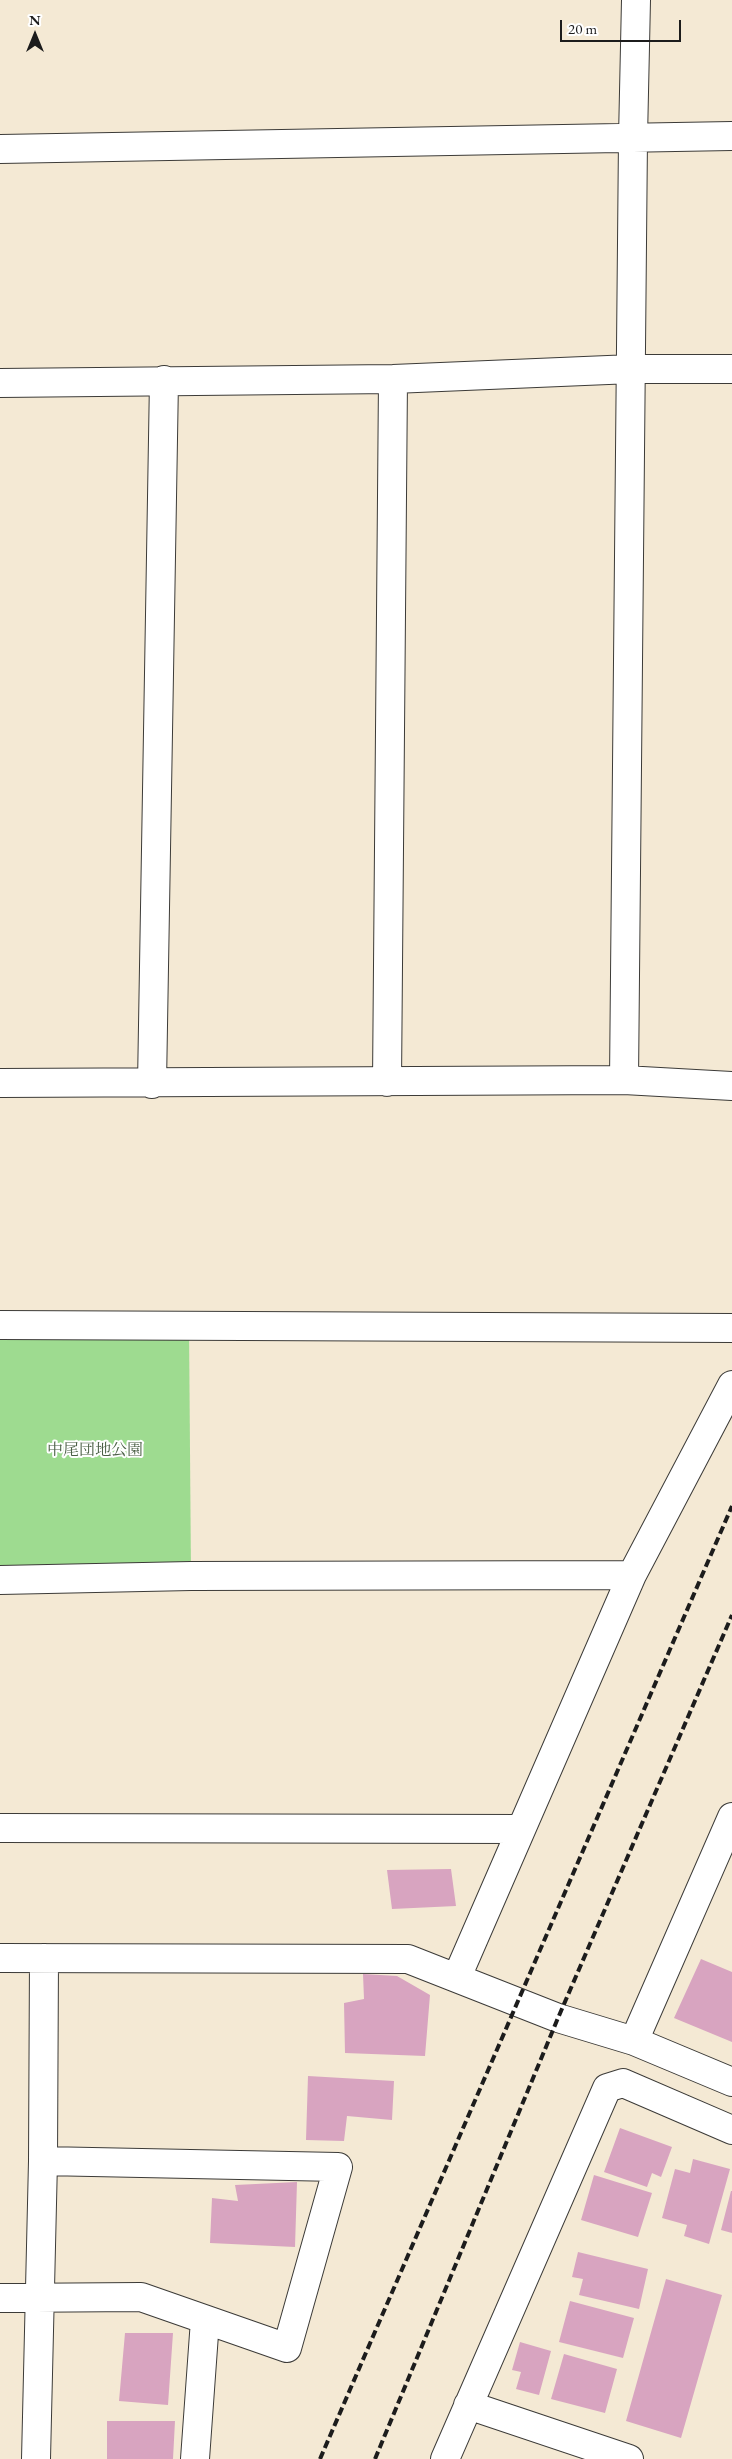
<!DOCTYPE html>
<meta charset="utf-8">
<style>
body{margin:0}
#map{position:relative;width:732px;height:2459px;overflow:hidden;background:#f4e9d4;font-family:"EB Garamond",serif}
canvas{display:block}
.north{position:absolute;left:10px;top:10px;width:50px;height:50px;-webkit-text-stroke:4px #fff;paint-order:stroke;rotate:0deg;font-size:14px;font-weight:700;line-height:20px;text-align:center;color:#1c1c1c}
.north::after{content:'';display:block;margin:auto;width:18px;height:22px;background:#1c1c1c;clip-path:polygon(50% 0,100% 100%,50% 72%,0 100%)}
.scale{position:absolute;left:560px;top:20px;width:121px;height:22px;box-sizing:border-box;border:2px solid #1c1c1c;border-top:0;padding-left:6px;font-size:15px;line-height:18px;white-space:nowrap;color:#1c1c1c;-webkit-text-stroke:4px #fff;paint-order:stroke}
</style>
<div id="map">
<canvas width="732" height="2459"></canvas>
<div class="north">N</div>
<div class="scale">20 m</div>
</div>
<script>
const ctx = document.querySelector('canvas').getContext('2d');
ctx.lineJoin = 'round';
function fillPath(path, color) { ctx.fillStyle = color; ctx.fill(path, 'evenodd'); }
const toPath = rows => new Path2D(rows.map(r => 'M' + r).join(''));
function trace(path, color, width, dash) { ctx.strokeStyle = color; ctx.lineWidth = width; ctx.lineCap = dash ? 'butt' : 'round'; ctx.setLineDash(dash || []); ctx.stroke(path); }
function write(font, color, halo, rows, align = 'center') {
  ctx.font = font + ' "EB Garamond","Noto Serif JP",serif'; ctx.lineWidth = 4; ctx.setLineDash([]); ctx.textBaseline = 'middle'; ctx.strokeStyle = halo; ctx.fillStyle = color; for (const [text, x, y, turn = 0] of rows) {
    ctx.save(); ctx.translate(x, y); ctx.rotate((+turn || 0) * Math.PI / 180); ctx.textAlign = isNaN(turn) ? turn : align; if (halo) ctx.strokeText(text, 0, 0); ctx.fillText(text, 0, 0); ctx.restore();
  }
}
fillPath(toPath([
 [0,1325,189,1326,191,1576,0,1580]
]), '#9edb90');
fillPath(toPath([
 [451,1869,456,1906,392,1909,387,1870],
 [701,1959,732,1972,732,2042,674,2018],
 [363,1974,397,1976,430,1995,425,2056,345,2053,344,2003,364,1999],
 [308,2076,394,2081,392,2120,347,2116,344,2141,306,2140],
 [620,2128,672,2147,661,2177,652,2173,647,2187,604,2172],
 [693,2159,730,2169,709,2244,684,2236,687,2225,662,2218,675,2169,690,2173],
 [594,2175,652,2193,638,2237,581,2220],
 [297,2182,295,2247,210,2243,212,2198,238,2201,235,2185],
 [731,2191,732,2191,732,2233,721,2230],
 [578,2252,648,2269,639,2309,579,2295,583,2279,572,2277],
 [666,2279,722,2295,681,2438,626,2421],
 [570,2301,634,2318,623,2358,559,2342],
 [125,2333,173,2333,168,2405,119,2401],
 [520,2342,551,2351,539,2395,516,2389,521,2372,512,2370],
 [564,2354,617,2369,605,2413,551,2399],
 [107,2421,175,2421,173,2459,107,2459]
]), '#d8a4c0');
const minor = toPath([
 [0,149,732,136],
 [0,383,393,379,632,369,732,369],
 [624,1080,633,138,636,0],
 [387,1082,393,379],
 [0,1083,624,1080,732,1086],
 [152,1084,164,380],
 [0,1325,732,1328],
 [0,1580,191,1576,632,1575],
 [0,1828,521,1829],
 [0,1958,408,1959,558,2018,634,2041,732,2082],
 [457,1977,632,1575,732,1385],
 [634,2041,732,1817],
 [0,2298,141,2297,287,2348,338,2167,43,2161],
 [468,2405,629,2459],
 [36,2459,43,2161,44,1958],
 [195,2459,205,2320],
 [445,2459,607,2088,623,2083,732,2130]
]);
trace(minor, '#3c3b38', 30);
trace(minor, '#fff', 28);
trace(toPath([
 [320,2459,732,1506],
 [375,2459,558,2018,732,1615]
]), '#1c1c1c', 4, [8, 4]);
write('16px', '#4a5f45', '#fff', [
 ["中尾団地公園",95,1451]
]);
</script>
